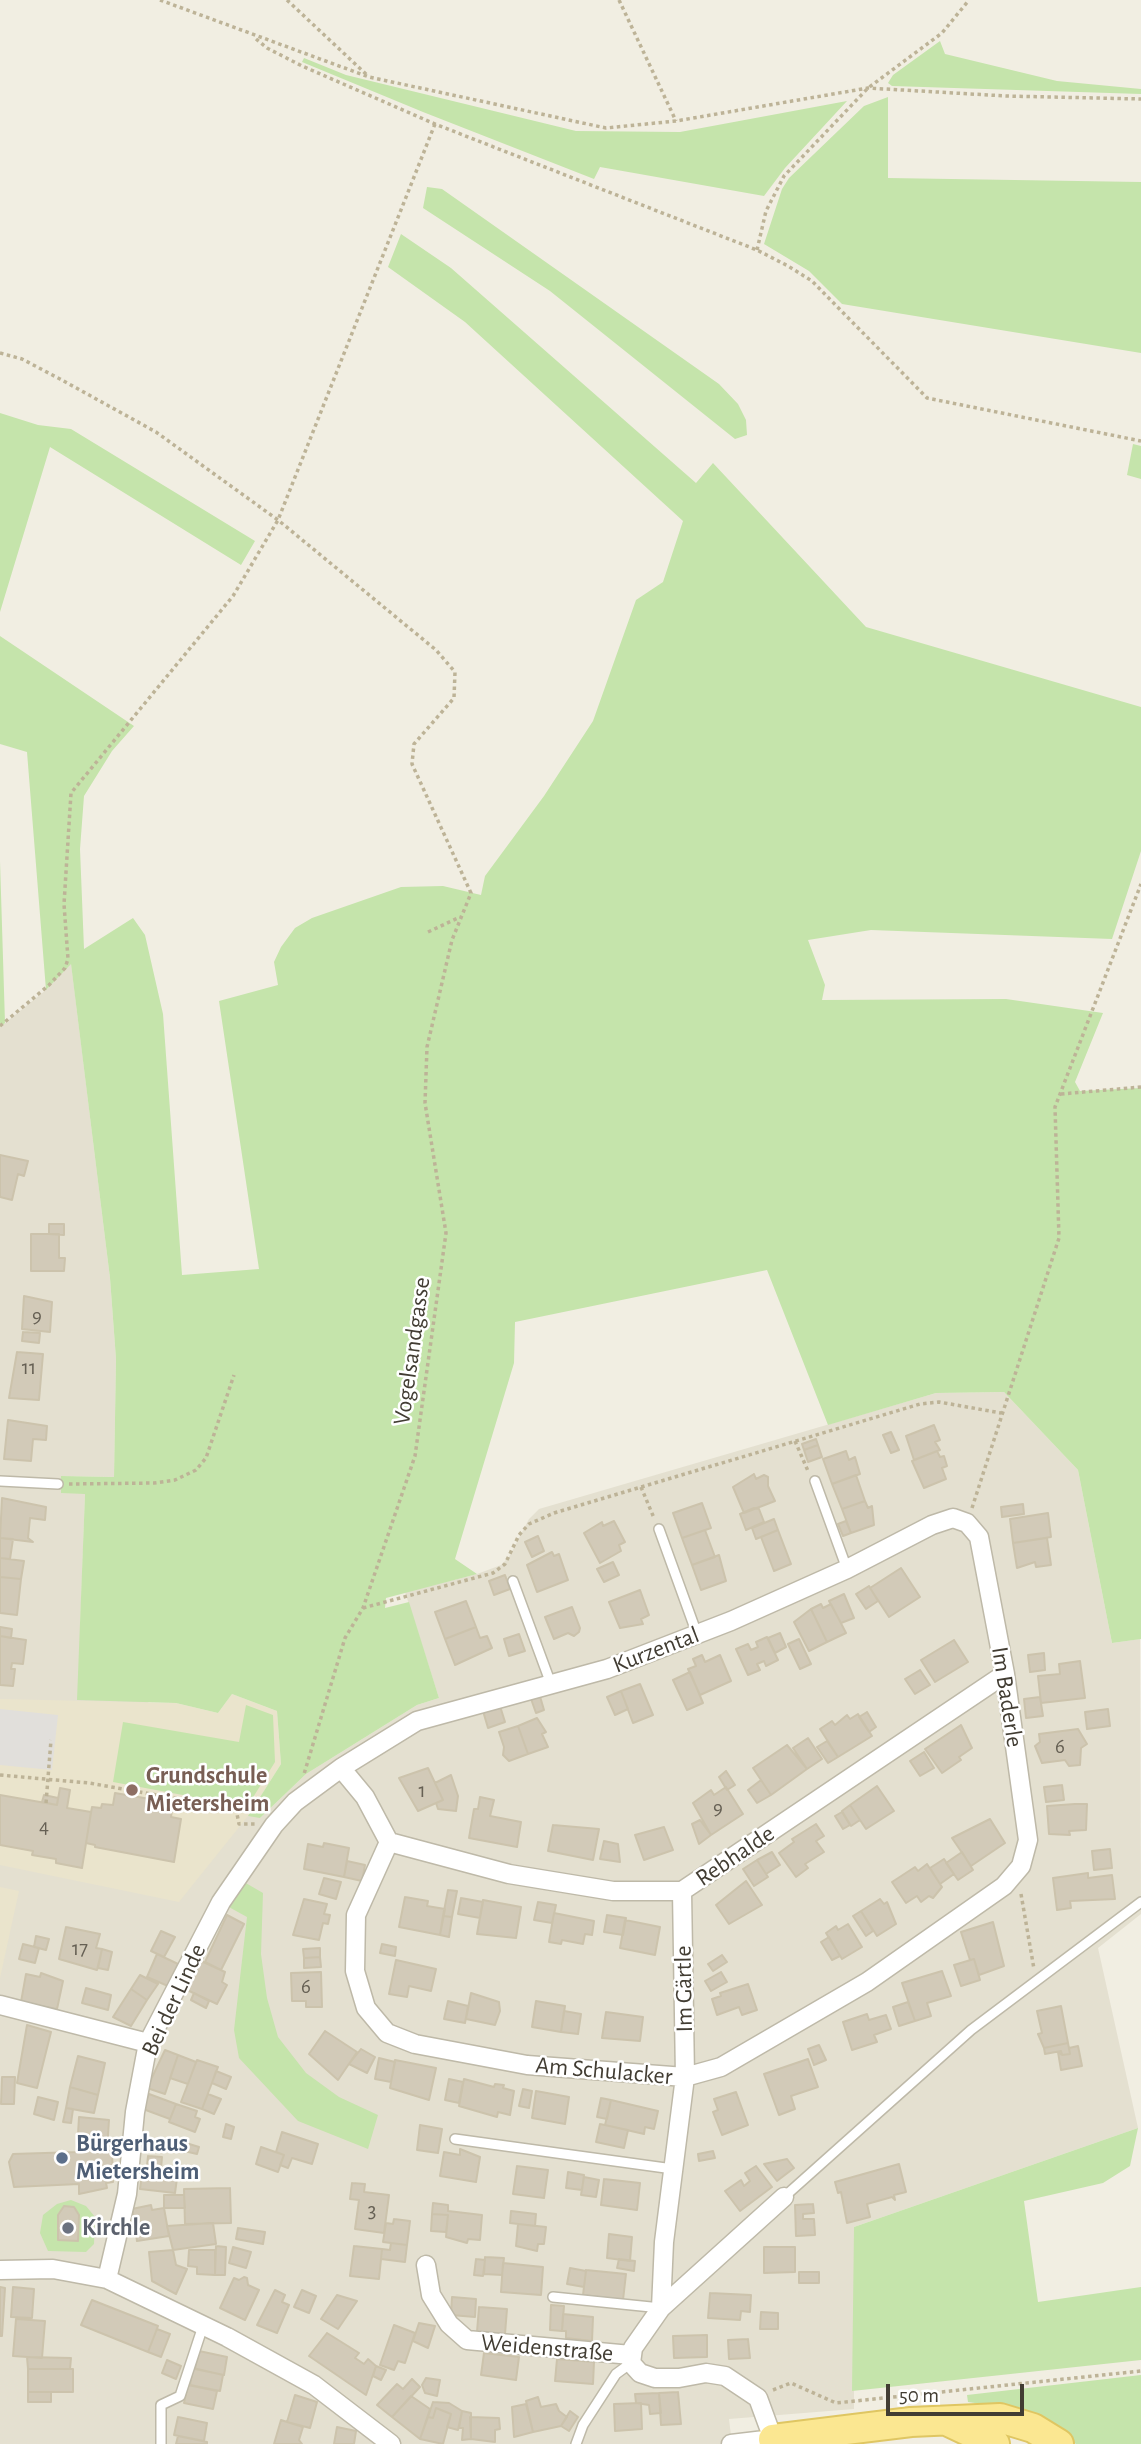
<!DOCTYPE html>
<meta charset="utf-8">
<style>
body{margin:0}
#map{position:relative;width:1141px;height:2444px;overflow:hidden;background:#f1eee2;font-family:"Alegreya Sans",sans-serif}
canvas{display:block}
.scale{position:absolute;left:886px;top:2384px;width:138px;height:32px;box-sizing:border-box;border:4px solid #423d33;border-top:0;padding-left:9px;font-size:21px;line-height:24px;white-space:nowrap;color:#423d33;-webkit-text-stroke:5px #fff;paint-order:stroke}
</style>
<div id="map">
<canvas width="1141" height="2444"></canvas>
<div class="scale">50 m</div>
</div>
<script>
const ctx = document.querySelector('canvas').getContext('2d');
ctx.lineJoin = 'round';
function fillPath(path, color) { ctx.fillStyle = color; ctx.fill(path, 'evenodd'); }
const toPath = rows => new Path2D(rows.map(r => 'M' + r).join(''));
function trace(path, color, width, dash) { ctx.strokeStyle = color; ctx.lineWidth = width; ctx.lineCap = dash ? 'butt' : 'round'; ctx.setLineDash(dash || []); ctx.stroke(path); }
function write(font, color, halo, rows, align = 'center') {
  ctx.font = font + ' "Alegreya Sans",sans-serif'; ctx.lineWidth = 5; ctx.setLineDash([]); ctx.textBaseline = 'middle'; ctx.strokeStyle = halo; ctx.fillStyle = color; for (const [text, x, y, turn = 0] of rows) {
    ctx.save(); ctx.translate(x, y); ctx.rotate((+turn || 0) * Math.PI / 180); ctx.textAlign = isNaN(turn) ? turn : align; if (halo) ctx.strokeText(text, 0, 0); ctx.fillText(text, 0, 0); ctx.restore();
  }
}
fillPath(toPath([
 [71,963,110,1278,116,1359,114,1477,61,1476,85,1494,80,1632,260,1818,306,1774,417,1705,439,1698,405,1592,477,1574,501,1565,509,1557,529,1519,539,1509,936,1393,1004,1392,1078,1470,1112,1643,1140,1639,1141,1914,1098,1948,1138,2128,854,2227,854,2409,729,2419,732,2444,0,2444,0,1027,46,990]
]), '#e4e0d0');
fillPath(toPath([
 [232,1694,277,1711,281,1764,248,1816,179,1902,0,1865,0,1699,176,1703,218,1713],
 [0,1887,19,1891,0,1978]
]), '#eae4cc');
fillPath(toPath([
 [940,41,945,54,1057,81,1141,89,1141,94,892,86,888,83,893,75],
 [304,58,346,75,576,131,680,132,847,101,785,168,764,196,600,167,594,179,423,112,302,62],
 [888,97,888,178,1141,182,1141,353,842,304,809,271,764,244,782,189,789,178,864,106],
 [427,187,442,189,719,384,738,404,746,420,747,435,735,439,550,291,423,208],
 [401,234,451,268,696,483,713,463,866,627,1141,707,1141,851,1112,939,871,930,808,940,825,985,822,1000,1006,999,1103,1013,1075,1082,1080,1091,1141,1088,1141,1639,1112,1643,1078,1470,1004,1392,936,1393,828,1425,767,1270,515,1322,514,1363,455,1559,477,1574,386,1598,385,1608,409,1602,439,1698,417,1705,306,1774,260,1818,248,1816,281,1764,277,1711,232,1694,218,1713,176,1703,77,1700,85,1494,61,1493,61,1476,114,1477,116,1359,110,1278,71,964,46,990,27,752,0,744,0,636,134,726,112,751,84,796,80,849,84,949,133,918,145,935,163,1014,182,1275,259,1269,219,1001,278,985,274,962,281,947,295,928,312,918,401,887,443,886,481,895,485,876,544,796,593,721,636,600,663,582,683,521,465,322,388,267],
 [0,413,38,425,71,429,255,541,241,565,50,447,0,612],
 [1133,444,1141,446,1141,479,1127,475],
 [0,861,5,1023,0,1027],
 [246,1705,273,1715,275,1762,247,1807,113,1782,123,1722,239,1742],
 [244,1882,263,1893,261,1954,267,1998,278,2037,306,2073,339,2097,378,2115,368,2149,298,2121,239,2058,234,2030,247,1917,227,1906],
 [1138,2128,1130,2166,1103,2183,1024,2201,1038,2302,1141,2287,1141,2360,852,2391,854,2227],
 [71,2200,86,2206,95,2217,94,2244,86,2252,48,2251,40,2233,43,2215,57,2204],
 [1141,2375,1141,2444,1076,2444,1036,2419,1009,2408,968,2402,967,2395]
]), '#c5e4ab');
fillPath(toPath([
 [0,1709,58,1715,52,1770,0,1765]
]), '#e1dfdb');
const building = toPath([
 [0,1155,28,1161,24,1176,18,1174,12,1200,0,1197,0,1155],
 [49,1224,64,1224,64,1235,49,1234,49,1224],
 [31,1234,59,1234,59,1258,65,1258,64,1271,31,1271,31,1234],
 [24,1296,52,1302,50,1332,22,1329,24,1296],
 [23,1332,40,1333,39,1343,22,1341,23,1332],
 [17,1352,43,1354,39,1400,9,1398,17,1352],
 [8,1420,47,1426,46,1440,33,1439,31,1461,4,1459,8,1420],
 [934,1425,940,1440,935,1442,940,1450,914,1460,906,1436,934,1425],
 [891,1432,899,1450,891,1453,883,1435,891,1432],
 [816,1439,818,1445,804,1450,802,1444,816,1439],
 [818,1445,822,1457,808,1462,804,1450,818,1445],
 [846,1451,849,1460,855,1457,860,1474,832,1484,823,1459,846,1451],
 [937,1451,940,1457,944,1456,947,1466,942,1468,946,1479,924,1488,912,1461,937,1451],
 [754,1474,756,1479,764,1475,768,1477,768,1486,775,1501,744,1513,733,1487,754,1474],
 [856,1475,865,1501,842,1509,832,1484,856,1475],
 [2,1498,46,1507,45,1520,30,1518,28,1538,33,1542,0,1538,2,1498],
 [865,1501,868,1508,872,1506,874,1525,851,1533,842,1509,865,1501],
 [702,1503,711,1528,682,1538,673,1513,702,1503],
 [1023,1504,1024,1514,1002,1517,1001,1507,1023,1504],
 [754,1508,759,1509,764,1522,746,1530,740,1514,754,1508],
 [1048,1513,1051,1537,1013,1543,1010,1519,1048,1513],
 [774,1519,778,1530,756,1539,752,1528,774,1519],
 [614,1521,625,1542,619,1545,621,1551,600,1563,584,1533,602,1522,603,1526,614,1521],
 [846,1521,851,1533,843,1536,838,1524,846,1521],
 [705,1530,715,1557,692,1565,682,1538,705,1530],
 [778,1530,791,1564,774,1571,761,1537,778,1530],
 [538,1536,544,1551,532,1557,525,1542,538,1536],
 [0,1538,13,1539,10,1559,0,1558,0,1538],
 [1047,1538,1051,1565,1036,1567,1035,1562,1017,1568,1013,1543,1047,1538],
 [552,1552,554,1556,559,1554,568,1580,537,1592,527,1565,552,1552],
 [719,1555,726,1581,701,1590,692,1565,719,1555],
 [0,1558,24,1561,21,1579,0,1577,0,1558],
 [613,1562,619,1575,604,1582,597,1569,613,1562],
 [901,1568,920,1597,889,1617,870,1588,901,1568],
 [505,1575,510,1589,494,1595,489,1581,505,1575],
 [0,1577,21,1579,17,1615,0,1613,0,1577],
 [869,1586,878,1601,866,1609,856,1594,869,1586],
 [640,1590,649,1615,641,1619,643,1624,620,1628,609,1602,640,1590],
 [844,1594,854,1618,841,1623,829,1601,844,1594],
 [466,1601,476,1627,445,1639,435,1612,466,1601],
 [821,1604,823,1608,831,1604,846,1633,827,1642,811,1609,821,1604],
 [572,1607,580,1628,579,1632,574,1636,568,1633,554,1639,545,1617,572,1607],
 [811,1609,827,1642,809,1651,794,1622,811,1609],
 [0,1627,12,1629,11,1638,0,1636,0,1627],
 [476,1627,480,1638,487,1636,492,1648,455,1665,445,1639,476,1627],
 [780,1633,786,1647,775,1653,768,1638,780,1633],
 [519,1634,525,1651,509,1656,504,1639,519,1634],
 [0,1636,26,1640,23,1664,12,1663,11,1669,15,1669,13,1686,0,1685,0,1636],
 [767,1637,778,1660,766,1666,764,1661,757,1664,760,1670,748,1675,736,1649,748,1644,751,1650,758,1647,756,1642,767,1637],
 [799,1639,811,1664,800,1669,788,1644,799,1639],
 [954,1640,968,1662,935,1682,921,1660,954,1640],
 [1044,1653,1045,1670,1030,1672,1028,1655,1044,1653],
 [702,1655,705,1662,720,1655,731,1681,700,1695,688,1669,696,1666,693,1659,702,1655],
 [1080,1661,1085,1698,1041,1703,1038,1676,1060,1674,1059,1664,1080,1661],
 [920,1670,930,1685,915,1694,905,1679,920,1670],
 [690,1672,703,1703,687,1710,673,1680,690,1672],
 [640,1684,653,1715,633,1723,621,1691,640,1684],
 [621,1691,628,1709,615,1715,607,1697,621,1691],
 [539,1693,544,1710,536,1713,530,1696,539,1693],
 [1040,1697,1043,1716,1026,1718,1024,1699,1040,1697],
 [500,1706,505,1722,488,1728,483,1711,500,1706],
 [1108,1709,1110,1726,1087,1729,1085,1712,1108,1709],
 [867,1712,876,1727,869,1732,859,1717,867,1712],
 [858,1714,872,1736,838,1757,820,1729,832,1721,835,1725,847,1715,850,1719,858,1714],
 [537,1718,546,1732,542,1734,548,1747,528,1754,518,1726,537,1718],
 [961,1725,972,1748,959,1757,961,1760,942,1773,925,1749,961,1725],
 [518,1726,528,1754,509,1761,503,1755,504,1747,499,1732,518,1726],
 [1078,1729,1087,1744,1081,1748,1080,1765,1069,1766,1065,1760,1042,1763,1035,1746,1040,1742,1039,1734,1078,1729],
 [808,1738,822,1759,807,1769,793,1748,808,1738],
 [827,1741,838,1757,828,1763,817,1747,827,1741],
 [787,1745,807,1769,771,1795,753,1768,787,1745],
 [924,1752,934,1768,920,1776,910,1761,924,1752],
 [428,1768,443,1800,418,1811,399,1778,428,1768],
 [726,1771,735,1785,727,1790,719,1777,726,1771],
 [451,1775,458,1796,456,1811,438,1809,436,1803,443,1800,435,1783,451,1775],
 [761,1780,771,1795,757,1803,748,1790,761,1780],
 [1062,1785,1064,1800,1046,1802,1044,1787,1062,1785],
 [877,1786,894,1811,866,1829,850,1805,877,1786],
 [726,1787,743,1814,711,1835,693,1803,711,1790,714,1795,726,1787],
 [60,1788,70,1790,67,1808,91,1812,82,1868,56,1863,56,1859,32,1855,33,1851,0,1845,0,1795,57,1805,60,1788],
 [115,1793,173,1803,171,1817,181,1819,174,1862,95,1847,95,1845,86,1843,92,1807,101,1808,102,1804,113,1805,115,1793],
 [44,1795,58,1798,57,1805,42,1802,44,1795],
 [480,1797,494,1800,490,1816,521,1822,517,1847,469,1838,474,1809,478,1809,480,1797],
 [1075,1804,1087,1804,1086,1830,1069,1831,1070,1835,1049,1834,1047,1806,1075,1804],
 [850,1805,860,1820,851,1826,842,1811,850,1805],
 [842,1812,850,1825,843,1829,835,1816,842,1812],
 [990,1819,1005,1843,971,1866,952,1838,990,1819],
 [700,1820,711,1835,699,1844,692,1824,700,1820],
 [816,1824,824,1836,816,1841,824,1852,805,1864,808,1868,796,1877,779,1853,794,1842,792,1839,816,1824],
 [553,1825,599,1829,593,1860,548,1851,553,1825],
 [664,1827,673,1850,644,1860,635,1835,664,1827],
 [604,1841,618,1844,620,1862,600,1859,604,1841],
 [324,1843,349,1848,344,1877,304,1869,308,1844,323,1847,324,1843],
 [1110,1849,1112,1868,1094,1870,1092,1851,1110,1849],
 [772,1852,780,1865,766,1874,757,1860,772,1852],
 [962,1852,973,1870,958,1880,946,1863,962,1852],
 [944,1859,954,1874,940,1884,930,1868,944,1859],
 [757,1860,768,1877,754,1886,743,1869,757,1860],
 [347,1861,365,1865,362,1881,344,1877,347,1861],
 [927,1864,942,1887,933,1898,929,1896,921,1902,917,1896,906,1903,892,1882,915,1867,918,1871,927,1864],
 [1088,1873,1088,1878,1112,1875,1115,1899,1070,1901,1071,1908,1057,1910,1053,1878,1088,1873],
 [324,1878,341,1882,336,1899,319,1894,324,1878],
 [746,1881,762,1905,729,1924,716,1905,746,1881],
 [448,1890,457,1891,452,1917,443,1916,448,1890],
 [405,1897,428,1901,427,1906,445,1909,440,1935,399,1927,405,1897],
 [461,1898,483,1902,480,1918,458,1914,461,1898],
 [304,1899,327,1904,324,1914,330,1915,328,1924,323,1923,319,1940,293,1935,304,1899],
 [880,1899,884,1904,887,1902,896,1924,877,1936,861,1911,880,1899],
 [483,1900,521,1907,516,1938,477,1934,483,1900],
 [538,1902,556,1905,552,1923,534,1920,538,1902],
 [861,1911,873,1931,866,1936,853,1916,861,1911],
 [554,1913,594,1921,592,1935,585,1934,583,1944,562,1940,561,1944,549,1942,554,1913],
 [227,1915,244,1924,221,1970,205,1962,227,1915],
 [607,1915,626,1918,623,1935,604,1932,607,1915],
 [443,1916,452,1917,449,1937,440,1935,443,1916],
 [625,1920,660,1927,655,1955,620,1948,625,1920],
 [993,1922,1004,1966,979,1975,974,1959,970,1960,961,1932,993,1922],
 [848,1924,862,1947,842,1959,826,1933,836,1926,838,1930,848,1924],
 [66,1927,100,1934,96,1948,102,1949,97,1970,59,1959,66,1927],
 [161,1931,175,1937,164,1957,151,1951,161,1931],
 [36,1936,49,1939,46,1950,34,1947,36,1936],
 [829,1937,840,1956,832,1960,821,1942,829,1937],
 [23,1944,39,1948,35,1963,19,1959,23,1944],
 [382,1944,396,1947,395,1956,380,1953,382,1944],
 [320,1948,320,1957,304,1958,303,1949,320,1948],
 [102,1949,112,1952,108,1970,98,1968,102,1949],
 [157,1954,178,1964,168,1986,147,1977,157,1954],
 [722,1955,727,1962,713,1971,708,1964,722,1955],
 [320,1957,321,1967,304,1968,304,1958,320,1957],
 [974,1959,980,1980,961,1986,954,1965,974,1959],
 [199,1960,225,1972,222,1982,227,1985,217,2004,185,1989,199,1960],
 [396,1960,436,1969,431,1991,409,1986,407,1997,389,1994,396,1960],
 [942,1971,951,1996,927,2003,931,2016,915,2021,902,1983,942,1971],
 [321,1972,322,2007,306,2007,306,2001,292,2001,291,1973,321,1972],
 [721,1972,727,1982,711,1991,705,1981,721,1972],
 [41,1973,63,1981,57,2009,21,2002,26,1974,40,1977,41,1973],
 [140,1975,158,1984,147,2000,131,1989,140,1975],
 [748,1984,757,2010,742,2015,739,2007,717,2015,712,1999,721,1996,720,1993,748,1984],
 [86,1988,111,1995,108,2010,82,2003,86,1988],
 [131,1989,147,2000,131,2026,113,2017,131,1989],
 [194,1993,209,2001,206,2008,191,2000,194,1993],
 [471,1993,499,2002,500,2011,495,2025,466,2019,471,1993],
 [448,2001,468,2006,465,2023,444,2019,448,2001],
 [536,2001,565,2006,561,2032,532,2027,536,2001],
 [908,2002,915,2021,899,2026,893,2007,908,2002],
 [1061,2006,1068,2043,1044,2048,1038,2034,1042,2033,1037,2011,1061,2006],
 [564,2011,581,2014,578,2034,561,2032,564,2011],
 [606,2012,643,2017,640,2041,602,2038,606,2012],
 [867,2014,869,2020,886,2015,891,2029,874,2035,877,2042,852,2050,843,2022,867,2014],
 [27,2025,51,2032,37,2088,17,2083,27,2025],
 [325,2031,357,2052,338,2080,309,2054,325,2031],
 [1068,2043,1070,2054,1062,2055,1061,2051,1045,2054,1044,2048,1068,2043],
 [819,2045,826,2060,814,2065,808,2049,819,2045],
 [1078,2046,1082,2066,1061,2070,1058,2052,1062,2055,1070,2054,1069,2048,1078,2046],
 [361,2049,375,2057,367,2073,349,2064,361,2049],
 [165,2050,178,2055,165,2094,147,2088,165,2050],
 [178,2055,196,2062,188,2084,170,2078,178,2055],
 [78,2056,105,2063,98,2095,70,2087,78,2056],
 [379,2058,395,2062,391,2082,375,2079,379,2058],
 [808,2059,818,2087,791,2096,795,2109,779,2115,764,2074,808,2059],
 [197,2060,218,2067,202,2109,181,2102,197,2060],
 [395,2060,436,2068,429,2100,390,2088,395,2060],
 [216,2071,231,2077,226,2089,212,2083,216,2071],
 [2,2077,15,2077,14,2104,1,2104,2,2077],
 [449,2079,463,2082,459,2103,445,2100,449,2079],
 [464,2079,494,2087,495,2084,504,2085,503,2088,514,2091,510,2115,498,2112,497,2117,459,2106,464,2079],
 [70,2087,98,2095,94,2113,66,2108,70,2087],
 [523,2089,532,2091,529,2108,519,2106,523,2089],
 [536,2091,569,2097,565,2124,532,2118,536,2091],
 [736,2092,748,2125,722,2135,713,2112,718,2110,714,2099,736,2092],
 [149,2094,176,2104,170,2119,143,2109,149,2094],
 [208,2094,221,2099,214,2114,202,2109,208,2094],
 [38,2097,58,2102,54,2120,34,2114,38,2097],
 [601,2098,611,2100,607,2119,597,2117,601,2098],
 [611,2100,658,2111,654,2129,645,2127,644,2134,605,2125,611,2100],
 [176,2104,197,2111,195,2117,200,2119,195,2132,169,2122,176,2104],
 [66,2108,73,2109,71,2123,63,2122,66,2108],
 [79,2117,109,2120,107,2151,112,2151,113,2182,106,2183,107,2188,79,2194,79,2184,14,2187,9,2162,13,2154,77,2152,79,2117],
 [226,2124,234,2127,231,2139,223,2137,226,2124],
 [600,2124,628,2130,624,2148,596,2142,600,2124],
 [420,2125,442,2129,438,2153,417,2150,420,2125],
 [282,2132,318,2144,312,2164,292,2158,288,2168,280,2165,284,2155,276,2152,282,2132],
 [170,2139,186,2143,184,2153,168,2148,170,2139],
 [186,2143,199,2147,197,2154,184,2151,186,2143],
 [261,2147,284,2155,278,2172,256,2164,261,2147],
 [460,2149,480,2157,476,2182,440,2176,444,2152,460,2155,460,2149],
 [713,2151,715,2158,699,2161,698,2154,713,2151],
 [148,2156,162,2157,161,2169,178,2171,175,2193,140,2189,143,2166,147,2166,148,2156],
 [787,2159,794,2168,777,2181,764,2164,787,2159],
 [899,2164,906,2192,894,2195,895,2200,892,2197,867,2204,870,2217,847,2223,841,2192,838,2193,835,2182,899,2164],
 [517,2166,548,2170,544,2198,513,2194,517,2166],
 [756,2166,772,2187,740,2211,725,2191,741,2180,744,2186,750,2181,745,2173,756,2166],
 [568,2172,584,2175,582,2190,566,2188,568,2172],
 [584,2177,599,2180,596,2197,581,2195,584,2177],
 [604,2179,640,2183,637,2210,601,2205,604,2179],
 [352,2183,365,2184,364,2192,389,2195,384,2233,355,2229,359,2200,350,2199,352,2183],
 [230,2188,231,2223,185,2224,184,2189,230,2188],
 [164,2195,184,2195,185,2208,164,2208,164,2195],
 [433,2203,448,2205,448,2211,482,2215,480,2240,468,2239,467,2243,446,2237,448,2215,432,2214,433,2203],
 [813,2204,814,2213,803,2214,803,2219,814,2219,815,2235,796,2236,795,2205,813,2204],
 [151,2205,152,2210,164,2208,169,2236,137,2241,132,2209,151,2205],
 [64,2206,74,2207,79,2215,78,2241,58,2240,58,2215,64,2206],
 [511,2211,536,2214,535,2226,510,2223,511,2211],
 [432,2214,448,2215,446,2232,431,2231,432,2214],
 [394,2219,410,2221,407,2245,383,2242,386,2223,393,2224,394,2219],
 [213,2223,216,2244,173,2250,167,2226,213,2223],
 [518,2224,546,2227,544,2244,538,2244,537,2251,516,2246,518,2224],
 [238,2228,265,2232,263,2244,236,2239,238,2228],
 [609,2234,632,2237,630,2261,607,2258,609,2234],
 [391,2243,407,2245,405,2262,381,2259,382,2249,390,2250,391,2243],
 [216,2246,226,2247,225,2275,215,2275,216,2246],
 [354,2246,382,2249,379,2279,350,2276,354,2246],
 [233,2247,251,2252,246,2268,229,2263,233,2247],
 [764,2247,795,2247,795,2272,764,2273,764,2247],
 [173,2250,176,2265,187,2269,176,2294,152,2281,149,2252,173,2250],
 [189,2250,215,2250,215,2275,197,2274,197,2267,188,2266,189,2250],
 [485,2257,504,2258,502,2275,484,2274,485,2257],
 [476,2259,485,2260,483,2276,474,2275,476,2259],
 [619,2259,635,2261,634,2271,617,2268,619,2259],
 [503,2263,543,2267,541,2295,501,2292,503,2263],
 [570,2268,586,2271,584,2287,567,2284,570,2268],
 [586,2270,626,2274,623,2300,583,2295,586,2270],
 [799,2272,819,2272,819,2283,799,2283,799,2272],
 [244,2277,247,2278,248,2285,259,2290,245,2320,220,2308,234,2278,239,2280,244,2277],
 [0,2287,5,2288,2,2336,0,2336,0,2287],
 [13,2287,34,2289,32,2318,11,2317,13,2287],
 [275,2290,285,2295,282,2302,289,2305,277,2333,257,2325,275,2290],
 [302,2290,316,2296,309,2313,294,2307,302,2290],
 [710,2293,751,2295,750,2312,741,2311,740,2320,708,2318,710,2293],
 [337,2295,357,2301,338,2329,321,2319,337,2295],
 [452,2297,476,2299,475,2317,451,2315,452,2297],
 [92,2300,158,2326,148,2352,81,2325,92,2300],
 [551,2305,564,2306,562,2331,550,2330,551,2305],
 [479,2307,507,2309,505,2334,477,2332,479,2307],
 [761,2312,778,2313,778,2329,760,2329,761,2312],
 [563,2314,593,2317,592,2341,566,2338,566,2331,562,2331,563,2314],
 [16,2319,45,2321,42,2358,13,2356,16,2319],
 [419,2323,435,2326,428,2348,413,2341,419,2323],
 [394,2325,415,2333,405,2363,398,2361,394,2370,380,2365,394,2325],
 [157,2329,170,2334,161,2357,148,2352,157,2329],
 [327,2333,359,2353,355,2358,364,2364,368,2359,376,2366,366,2395,309,2356,327,2333],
 [707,2335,707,2357,674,2358,673,2336,707,2335],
 [748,2339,750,2358,729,2359,728,2340,748,2339],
 [199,2351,227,2357,224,2375,195,2369,199,2351],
 [484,2353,519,2357,516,2380,481,2375,484,2353],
 [27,2357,71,2358,70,2369,28,2369,27,2357],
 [557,2359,594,2362,593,2384,555,2381,557,2359],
 [167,2360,181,2366,176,2379,162,2373,167,2360],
 [376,2366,386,2370,381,2380,373,2376,376,2366],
 [193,2368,223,2375,220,2391,190,2385,193,2368],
 [28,2369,73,2369,73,2392,28,2392,28,2369],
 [426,2378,440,2380,437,2396,425,2393,422,2385,426,2378],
 [412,2379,420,2387,392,2417,377,2405,397,2384,403,2389,412,2379],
 [188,2385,217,2391,213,2409,184,2403,188,2385],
 [28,2392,51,2392,51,2402,28,2402,28,2392],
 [678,2392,681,2424,661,2425,659,2393,678,2392],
 [659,2393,661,2413,650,2414,649,2405,636,2403,635,2394,659,2393],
 [295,2395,317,2402,310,2428,287,2422,295,2395],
 [411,2396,430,2409,420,2439,392,2417,411,2396],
 [538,2397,541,2407,556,2404,559,2411,567,2417,561,2426,533,2432,526,2401,538,2397],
 [433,2402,449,2403,462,2411,458,2430,447,2427,451,2414,436,2408,433,2418,428,2417,433,2402],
 [641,2403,642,2429,615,2431,614,2404,641,2403],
 [526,2404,533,2432,514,2437,512,2407,526,2404],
 [436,2408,451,2414,443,2444,420,2439,428,2417,433,2418,436,2408],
 [462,2411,471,2413,471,2439,462,2440,463,2428,459,2428,462,2411],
 [570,2411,578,2417,569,2431,561,2426,570,2411],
 [178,2417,207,2423,204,2441,174,2435,178,2417],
 [470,2417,499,2418,500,2429,495,2430,495,2442,471,2439,470,2417],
 [281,2420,303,2427,299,2440,302,2444,274,2444,281,2420],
 [337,2427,356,2431,354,2444,334,2444,337,2427],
 [178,2436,207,2442,207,2444,176,2444,178,2436]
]);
fillPath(building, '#d2cab8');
trace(building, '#ccc3ac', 2);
const lane = toPath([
 [0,1481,58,1484],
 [815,1481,847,1569],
 [659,1529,697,1634],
 [513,1581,551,1684],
 [455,2139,673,2169],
 [784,2197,971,2030,1141,1902],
 [553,2297,661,2308],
 [161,2444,161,2405,180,2396,203,2326],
 [576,2444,583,2425,616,2374,631,2363]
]);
const street = toPath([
 [341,1768,365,1797,389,1842,509,1874,613,1891,682,1891,1005,1674],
 [0,2005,148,2043],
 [426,2265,431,2295,449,2324,467,2340,631,2355],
 [0,2270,53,2269,107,2279,227,2337,314,2385,391,2444],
 [107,2279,127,2194,135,2112,148,2043,221,1902,274,1825,295,1802,341,1768,417,1721,607,1669,731,1621,847,1569,932,1525,953,1518,967,1523,979,1537,1005,1674,1028,1840,1021,1866,1004,1886,867,1982,721,2067,685,2077,527,2065,415,2044,387,2033,366,2008,355,1971,356,1915,389,1842],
 [661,2308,664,2242,685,2077,682,1891],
 [731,2444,773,2439,758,2398,725,2376,706,2373,679,2378,655,2378,640,2373,631,2363,633,2348,661,2308,784,2197]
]);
const primary = toPath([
 [949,2422,995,2444],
 [773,2439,911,2422,1000,2418,1033,2428,1059,2444]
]);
trace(lane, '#beb9a8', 12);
trace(street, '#beb9a8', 21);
trace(primary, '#dfc662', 32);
trace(toPath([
 [160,0,369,77,606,128,676,121,868,88,1006,96,1141,99],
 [287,0,368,76],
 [619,0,676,121],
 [256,39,267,48,302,66,435,124,757,250,788,266,812,281,927,398,1141,441],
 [757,250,766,211,784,176,868,88,942,33,969,0],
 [0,353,22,359,60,379,156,432,278,520,436,650,455,672,454,698,414,744,412,764,471,893,452,940,427,1047,425,1103,446,1233,415,1456,363,1608,345,1638,304,1774],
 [428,932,460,917],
 [0,1026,49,985,65,968,68,959,64,904,71,793,233,596,278,520,435,124],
 [1061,1094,1141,1087],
 [795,1441,808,1471],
 [69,1484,154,1483,175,1480,196,1470,206,1458,234,1375],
 [641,1487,654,1518],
 [972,1508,1059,1238,1055,1107,1141,884],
 [363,1608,493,1573,505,1564,519,1535,529,1524,554,1513,920,1404,939,1402,1001,1413],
 [0,1775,89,1783,236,1809,239,1824,255,1824],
 [46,1803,51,1740],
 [1021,1894,1034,1969],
 [773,2390,791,2383,836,2403,1141,2371]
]), '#bdb397', 3.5, [3.5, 3.5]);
trace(lane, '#fff', 9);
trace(street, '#fff', 18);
trace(primary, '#fbe791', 28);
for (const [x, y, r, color] of [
 [132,1790,7,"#8d6e63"],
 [62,2158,7,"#5c6f8a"],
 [68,2228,7,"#6b7280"]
]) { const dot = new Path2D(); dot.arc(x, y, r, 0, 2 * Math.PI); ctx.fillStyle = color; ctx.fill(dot); trace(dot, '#fff', 2.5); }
write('21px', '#666054', null, [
 ["9",37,1316],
 ["11",29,1368],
 ["6",1060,1747],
 ["1",422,1791],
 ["9",718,1808],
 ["4",44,1827],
 ["17",80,1949],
 ["6",306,1987],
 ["3",372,2211]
]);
write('24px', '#423d33', '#fff', [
 ["Vogelsandgasse",412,1351,-82],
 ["Kurzental",656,1650,-21],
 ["Im Baderle",1007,1697,81],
 ["Rebhalde",735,1856,-34],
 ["Im Gärtle",684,1989,-91],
 ["Bei der Linde",174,2000,-65],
 ["Am Schulacker",604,2071,5],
 ["Weidenstraße",547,2348,5]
]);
write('bold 24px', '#785e54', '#fff', [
 ["Grundschule",146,1776],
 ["Mietersheim",146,1804]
], 'left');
write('bold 24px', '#4e5e75', '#fff', [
 ["Bürgerhaus",76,2144],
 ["Mietersheim",76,2172]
], 'left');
write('bold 24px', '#5b616d', '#fff', [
 ["Kirchle",82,2228]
], 'left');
</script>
